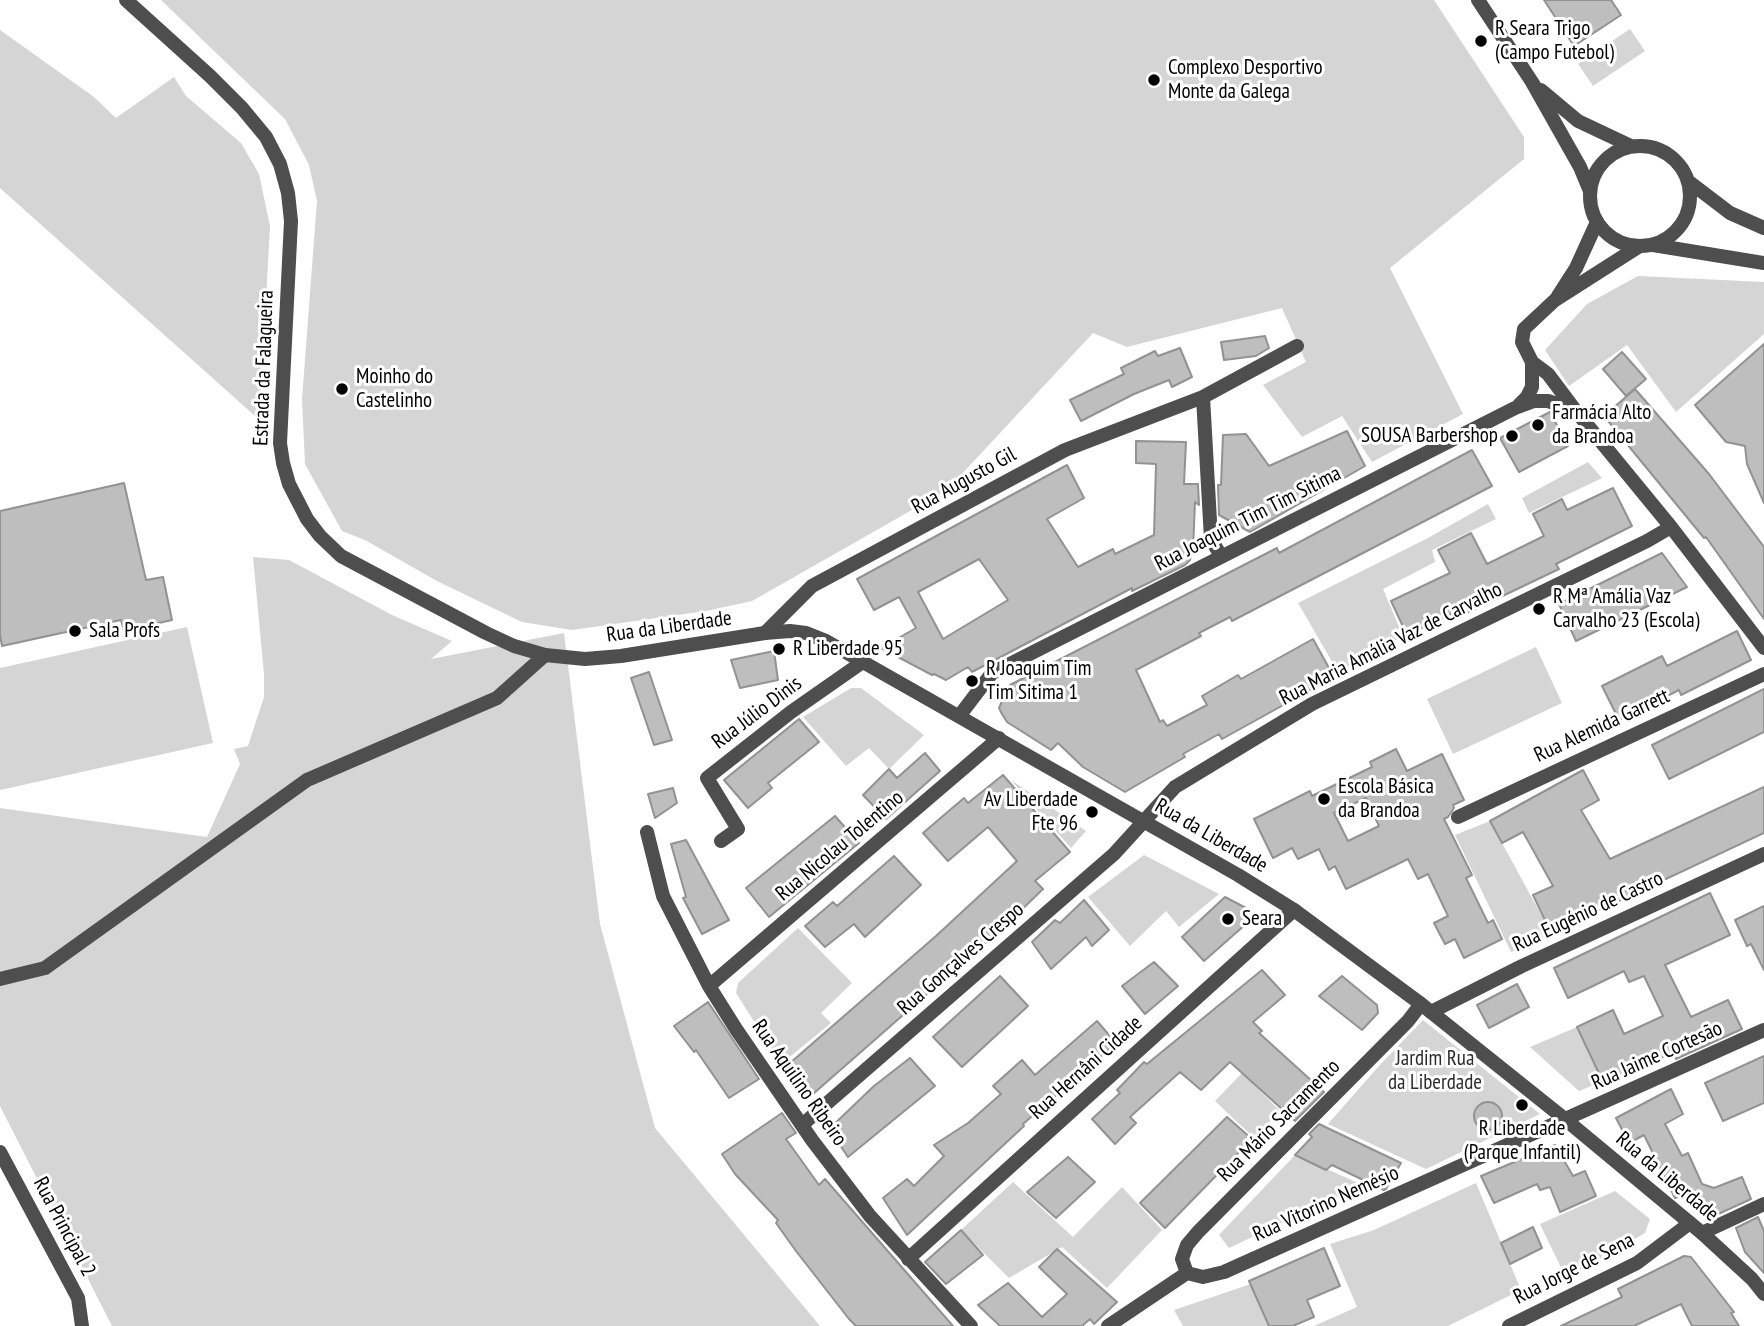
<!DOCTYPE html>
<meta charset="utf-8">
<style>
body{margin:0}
canvas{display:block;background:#fff}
</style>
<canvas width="1764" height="1326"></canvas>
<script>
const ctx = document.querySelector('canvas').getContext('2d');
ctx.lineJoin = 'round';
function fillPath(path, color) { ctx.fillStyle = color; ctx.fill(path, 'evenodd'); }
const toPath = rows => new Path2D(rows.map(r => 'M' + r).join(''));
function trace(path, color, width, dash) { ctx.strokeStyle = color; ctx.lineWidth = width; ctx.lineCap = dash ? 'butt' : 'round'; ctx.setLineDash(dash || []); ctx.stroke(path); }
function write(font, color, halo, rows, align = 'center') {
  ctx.font = font + ' "PT Sans Narrow",sans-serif'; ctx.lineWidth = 6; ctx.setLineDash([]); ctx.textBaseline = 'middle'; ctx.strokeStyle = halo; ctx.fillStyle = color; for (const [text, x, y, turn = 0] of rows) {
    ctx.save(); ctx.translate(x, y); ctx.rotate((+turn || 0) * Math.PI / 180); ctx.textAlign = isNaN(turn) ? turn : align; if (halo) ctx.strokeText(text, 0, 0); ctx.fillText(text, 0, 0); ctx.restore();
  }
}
fillPath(toPath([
 [161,0,1434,0,1524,137,1524,159,1390,268,1463,414,1372,462,1342,416,1302,437,1263,385,1306,362,1282,308,1127,347,1093,333,947,490,752,601,706,611,572,630,522,622,437,581,365,540,342,531,305,464,302,399,317,201,309,165,285,119],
 [1630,29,1645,51,1593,86,1578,64],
 [0,30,94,97,116,118,174,77,186,96,241,143,259,174,270,226,261,393,255,416,0,188],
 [1638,276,1764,282,1764,334,1676,412,1627,345,1569,386,1545,350,1587,304],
 [1588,462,1602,478,1529,513,1522,498],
 [1488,504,1496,519,1432,550,1435,562,1383,589,1403,636,1338,672,1298,603,1428,538],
 [253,557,289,560,392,615,452,641,431,659,564,633,600,924,655,1128,820,1326,112,1326,0,1106,0,808,207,837,240,764,234,749,248,746,264,697,264,674],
 [187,627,213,743,0,790,0,668],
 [1536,647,1562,703,1453,754,1427,699],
 [851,688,861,688,924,735,889,769,869,748,846,766,803,717],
 [1011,780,1086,831,1071,848],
 [1490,821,1551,933,1511,952,1455,835],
 [1144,855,1219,894,1179,927,1166,911,1130,946,1088,897],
 [798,928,852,983,821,1013,831,1023,781,1064,736,993,738,983],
 [1423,1020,1540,1114,1426,1169,1328,1124,1378,1067],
 [1577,1027,1603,1081,1579,1091,1530,1047],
 [1242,1073,1280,1111,1254,1138,1215,1101],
 [1295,1155,1363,1185,1229,1248,1219,1235],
 [1013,1182,1073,1237,1122,1187,1162,1230,1107,1288,1062,1247,1009,1278,961,1230],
 [1476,1183,1521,1290,1448,1326,1314,1326,1357,1307,1330,1244,1374,1230],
 [1615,1191,1650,1219,1645,1233,1566,1278,1540,1224],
 [1251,1284,1272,1326,1183,1326,1174,1310]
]), '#d5d5d5');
const building = toPath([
 [1544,0,1611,0,1621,15,1574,46,1544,0],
 [1265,336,1269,348,1256,356,1224,360,1221,342,1265,336],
 [1764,344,1764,503,1747,464,1745,446,1726,442,1695,405,1764,344],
 [1180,348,1192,377,1172,387,1169,380,1134,394,1081,421,1070,400,1124,374,1121,368,1155,351,1158,356,1180,348],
 [1622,352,1646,379,1626,396,1603,369,1622,352],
 [1635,389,1709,474,1764,547,1764,619,1706,537,1704,538,1604,416,1635,389],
 [1550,412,1568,446,1519,472,1500,438,1550,412],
 [1347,431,1365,466,1250,532,1219,515,1218,485,1221,485,1223,435,1246,434,1269,466,1347,431],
 [1136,441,1186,442,1184,484,1198,484,1199,505,1195,502,1193,550,1190,560,1185,565,1132,591,1132,588,972,672,968,667,946,680,934,674,932,675,881,648,916,628,899,597,874,610,857,579,1067,465,1084,498,1047,519,1078,567,1113,549,1115,554,1154,535,1156,464,1136,463,1136,441],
 [979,559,1008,600,943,639,918,592,979,559],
 [1472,450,1492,486,1232,621,1230,617,1199,633,1201,636,1136,670,1160,722,1163,720,1167,726,1207,705,1202,696,1238,675,1241,679,1313,639,1334,677,1222,739,1219,734,1183,754,1185,757,1125,792,1083,767,1058,743,1051,750,1007,722,1002,714,999,708,1005,694,1011,690,1010,685,1277,548,1279,553,1472,450],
 [124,483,146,580,163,577,172,620,124,631,121,620,2,646,0,635,0,511,124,483],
 [1613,488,1632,526,1556,564,1559,569,1467,613,1464,608,1407,635,1391,601,1450,573,1438,550,1471,533,1487,564,1544,536,1533,514,1562,499,1567,510,1613,488],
 [1662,553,1687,587,1576,641,1559,604,1662,553],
 [1737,631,1751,660,1681,695,1679,690,1619,720,1602,686,1662,656,1667,666,1737,631],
 [774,651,778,680,740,688,731,660,774,651],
 [649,672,672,740,654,745,631,678,649,672],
 [1764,689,1764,732,1669,779,1652,745,1764,689],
 [799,719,819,742,768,783,772,788,748,808,724,780,799,719],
 [1396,749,1407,771,1442,754,1464,800,1453,805,1454,808,1448,817,1444,819,1472,875,1466,878,1488,923,1493,920,1502,939,1464,958,1455,939,1445,944,1434,923,1448,916,1428,874,1418,879,1408,859,1346,889,1335,866,1329,870,1319,849,1298,859,1292,848,1273,858,1254,819,1310,791,1312,796,1372,767,1370,762,1396,749],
 [1366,798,1379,826,1348,841,1334,813,1366,798],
 [925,753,940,771,886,819,863,795,889,769,897,778,925,753],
 [1583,770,1599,800,1581,810,1610,859,1764,787,1764,833,1551,933,1533,895,1553,886,1523,832,1502,843,1490,821,1583,770],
 [1003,775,1070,852,1035,881,1043,889,1008,923,813,1094,790,1063,936,936,1017,861,988,827,948,861,923,833,964,798,968,803,1003,775],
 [673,788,677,803,655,818,648,794,673,788],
 [835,816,859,843,769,917,746,888,835,816],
 [686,840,729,920,702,934,683,898,686,897,671,844,686,840],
 [894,856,921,885,865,937,854,924,825,947,805,926,833,902,837,906,894,856],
 [1710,893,1730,935,1665,965,1691,1017,1728,1000,1742,1029,1676,1059,1673,1052,1604,1084,1577,1027,1613,1010,1624,1034,1663,1016,1644,976,1629,982,1624,971,1568,998,1554,968,1710,893],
 [1225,897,1246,908,1246,924,1204,961,1182,937,1225,897],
 [1084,900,1109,930,1092,946,1086,937,1051,969,1032,942,1055,920,1060,923,1084,900],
 [1764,906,1764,970,1751,944,1747,946,1735,920,1764,906],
 [1154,962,1178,986,1145,1014,1122,986,1154,962],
 [1262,970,1285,995,1253,1022,1262,1031,1259,1033,1324,1092,1295,1121,1230,1062,1201,1090,1180,1072,1130,1117,1136,1123,1115,1144,1092,1119,1120,1093,1117,1090,1144,1062,1147,1064,1262,970],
 [1000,976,1028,1006,962,1067,933,1037,1000,976],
 [1342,976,1377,1005,1378,1013,1362,1030,1319,996,1342,976],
 [1517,984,1529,1007,1489,1028,1477,1005,1517,984],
 [708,1002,759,1079,729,1098,696,1050,694,1052,674,1026,708,1002],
 [1097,1021,1116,1043,1023,1124,1024,1126,907,1235,883,1198,907,1179,914,1186,944,1156,934,1145,968,1123,1001,1094,993,1086,1022,1060,1035,1075,1097,1021],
 [1764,1056,1764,1103,1723,1121,1705,1083,1764,1056],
 [910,1058,935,1086,848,1157,829,1129,874,1086,910,1058],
 [1671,1089,1683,1114,1665,1124,1682,1156,1688,1153,1702,1184,1714,1188,1742,1177,1751,1199,1716,1215,1703,1211,1684,1195,1675,1198,1644,1135,1629,1143,1616,1118,1671,1089],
 '1474 1116a14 14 0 1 1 28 0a14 14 0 1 1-28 0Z',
 [782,1113,796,1133,786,1139,819,1185,825,1179,953,1326,856,1326,849,1319,796,1251,776,1223,778,1220,735,1174,722,1154,782,1113],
 [1227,1117,1252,1139,1165,1228,1140,1203,1227,1117],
 [1319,1124,1401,1163,1386,1189,1384,1190,1332,1165,1326,1170,1295,1155,1312,1137,1309,1134,1319,1124],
 [1555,1145,1573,1176,1585,1171,1596,1196,1560,1212,1550,1187,1540,1190,1537,1184,1494,1203,1481,1176,1555,1145],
 [1068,1157,1095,1182,1056,1218,1027,1192,1068,1157],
 [1758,1217,1764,1231,1764,1273,1745,1252,1736,1228,1758,1217],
 [1533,1227,1542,1248,1510,1264,1501,1243,1533,1227],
 [961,1230,983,1255,946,1284,925,1262,961,1230],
 [1324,1248,1340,1286,1307,1300,1314,1317,1293,1326,1269,1326,1249,1281,1324,1248],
 [1057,1249,1117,1302,1094,1324,1090,1319,1082,1326,1000,1326,978,1305,1008,1283,1042,1317,1067,1294,1039,1267,1057,1249],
 [1684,1256,1691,1257,1734,1312,1731,1313,1739,1326,1692,1326,1681,1304,1634,1326,1561,1326,1622,1297,1618,1289,1684,1256]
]);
fillPath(building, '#bebebe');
trace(building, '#929292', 2);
trace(toPath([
 [1478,0,1532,82,1580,167,1590,191],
 [1541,90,1578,121,1631,146],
 [1638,247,1555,300,1524,329,1522,342,1532,362,1548,374,1575,410,1671,527,1764,648],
 [1558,296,1576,268,1597,222],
 [1203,397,1211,539,1221,556],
 [1519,405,1527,397,1532,387,1532,362],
 [765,633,812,586,1065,450,1203,397,1297,346],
 [960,715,992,673,1002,668,1515,408,1534,401,1548,401,1575,410],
 [1458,817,1764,674],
 [647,832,663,896,709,986,736,1029,812,1140,870,1216,971,1326],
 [721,841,738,829,707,778,791,712,864,661],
 [0,979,45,968,307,780,497,698,545,655],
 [709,986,999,738],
 [1431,1012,1522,966,1764,854],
 [802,1125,1114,854,1175,787,1312,704,1647,541,1671,527],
 [0,1152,78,1298,82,1326],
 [1702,1233,1764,1204],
 [908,1259,1294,910],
 [1187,1273,1203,1277,1224,1272,1764,1030],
 [1187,1273,1182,1259,1187,1245,1198,1232,1408,1021,1421,1004],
 [1108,1326,1187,1273],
 [1509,1326,1637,1263,1690,1223]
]), '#4e4e4e', 14);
trace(toPath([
 [126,0,210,76,242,108,266,137,280,164,288,193,291,221,280,443,283,463,289,484,307,519,320,536,341,556,486,633,514,646,545,655,585,659,621,656,765,633,790,631,806,633,826,641,1238,875,1294,910,1421,1004,1566,1120,1702,1233,1752,1279,1764,1294],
 '1590 196a50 50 0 1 1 100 0a50 50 0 1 1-100 0Z',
 [1688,181,1730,213,1764,228],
 [1653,245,1764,263]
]), '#4e4e4e', 14);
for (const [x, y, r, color] of [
 [1481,41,7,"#000"],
 [1154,80,7,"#000"],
 [342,389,7,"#000"],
 [1538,425,7,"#000"],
 [1512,436,7,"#000"],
 [1539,609,7,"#000"],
 [75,631,7,"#000"],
 [779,649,7,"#000"],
 [972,681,7,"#000"],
 [1324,799,7,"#000"],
 [1092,812,7,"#000"],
 [1228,919,7,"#000"],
 [1522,1105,7,"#000"]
]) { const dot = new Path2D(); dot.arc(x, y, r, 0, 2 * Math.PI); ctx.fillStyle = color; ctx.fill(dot); trace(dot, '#fff', 2.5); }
write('21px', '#000', '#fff', [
 ["R Seara Trigo",1495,29],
 ["(Campo Futebol)",1495,53],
 ["Complexo Desportivo",1168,68],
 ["Monte da Galega",1168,92],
 ["Moinho do",356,377],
 ["Castelinho",356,401],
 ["Farmácia Alto",1552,413],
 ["da Brandoa",1552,437],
 ["SOUSA Barbershop",1498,436,"right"],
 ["R Mª Amália Vaz",1553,597],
 ["Carvalho 23 (Escola)",1553,621],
 ["Sala Profs",89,631],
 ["R Liberdade 95",793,649],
 ["R Joaquim Tim",986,669],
 ["Tim Sitima 1",986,693],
 ["Escola Básica",1338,787],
 ["da Brandoa",1338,811],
 ["Av Liberdade",1078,800,"right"],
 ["Fte 96",1078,824,"right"],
 ["Seara",1242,919],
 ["R Liberdade",1522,1129,"center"],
 ["(Parque Infantil)",1522,1153,"center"]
], 'left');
write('21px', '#000', '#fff', [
 ["Estrada da Falagueira",264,368,-88],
 ["Rua Augusto Gil",964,481,-29],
 ["Rua Joaquim Tim Tim Sitima",1248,519,-27],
 ["Rua da Liberdade",669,627,-8],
 ["Rua Maria Amália Vaz de Carvalho",1391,644,-27],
 ["Rua Júlio Dinis",757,713,-37],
 ["Rua Alemida Garrett",1602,726,-25],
 ["Rua da Liberdade",1211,836,30],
 ["Rua Nicolau Tolentino",840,846,-40],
 ["Rua Eugénio de Castro",1588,912,-25],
 ["Rua Gonçalves Crespo",961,959,-41],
 ["Rua Jaime Cortesão",1657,1056,-24],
 ["Rua Hernâni Cidade",1086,1068,-42],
 ["Rua Aquilino Ribeiro",799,1083,55],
 ["Rua Mário Sacramento",1279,1121,-45],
 ["Rua da Liberdade",1667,1177,40],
 ["Rua Vitorino Nemésio",1326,1204,-24],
 ["Rua Principal 2",64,1227,62],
 ["Rua Jorge de Sena",1574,1269,-27]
]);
write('21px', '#2c2c2c', '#fff', [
 ["Jardim Rua",1435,1059],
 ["da Liberdade",1435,1083]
]);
</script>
